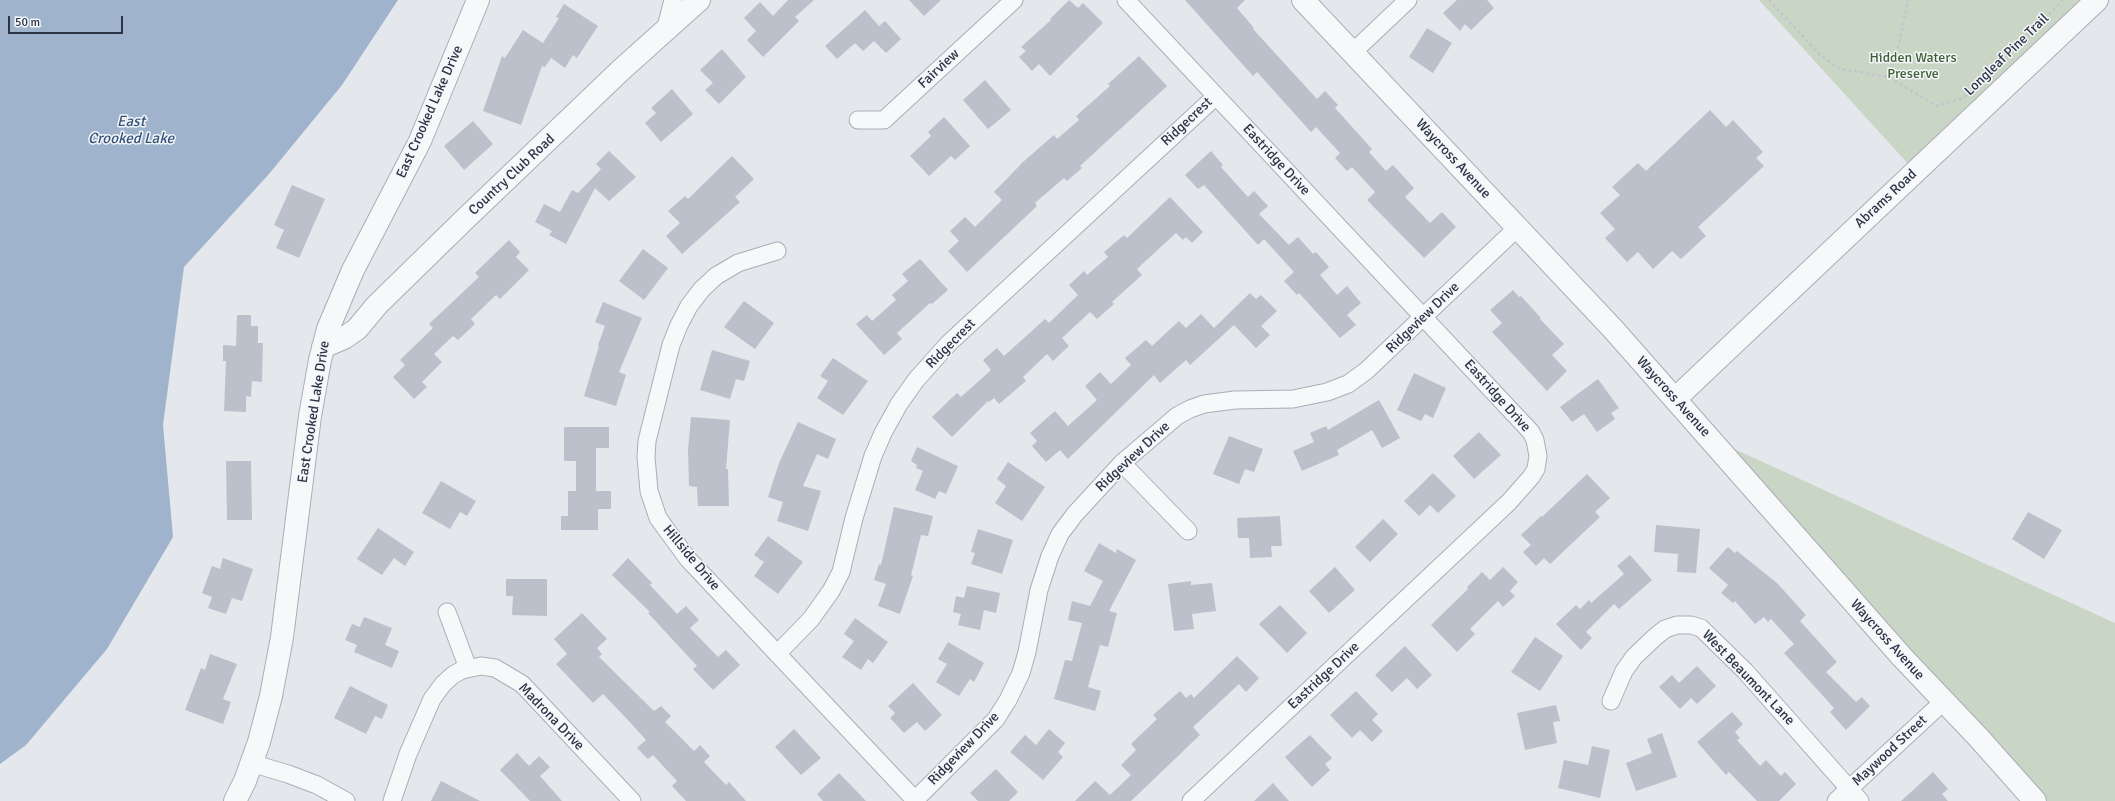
<!DOCTYPE html>
<style>
body{margin:0}
#map{position:relative;width:2115px;height:801px;overflow:hidden;background:#e4e7ec;font-family:Signika,sans-serif}
canvas{display:block}
.scale{position:absolute;left:8px;top:16px;width:115px;height:18px;box-sizing:border-box;border:2px solid #2b3445;border-top:0;padding-left:5px;font-size:12px;line-height:14px;white-space:nowrap;color:#2b3445;-webkit-text-stroke:3px #f4f6f9;paint-order:stroke}
</style>
<div id="map">
<canvas width="2115" height="801"></canvas>
<div class="scale">50 m</div>
</div>
<script>
const ctx = document.querySelector('canvas').getContext('2d');
ctx.lineJoin = 'round';
function fillPath(path, color) { ctx.fillStyle = color; ctx.fill(path, 'evenodd'); }
const toPath = rows => new Path2D(rows.map(r => 'M' + r).join(''));
function trace(path, color, width, dash) { ctx.strokeStyle = color; ctx.lineWidth = width; ctx.lineCap = dash ? 'butt' : 'round'; ctx.setLineDash(dash || []); ctx.stroke(path); }
function write(font, color, halo, rows, align = 'center') {
  ctx.font = font + ' Signika,sans-serif'; ctx.lineWidth = 3; ctx.setLineDash([]); ctx.textBaseline = 'middle'; ctx.strokeStyle = halo; ctx.fillStyle = color; for (const [text, x, y, turn = 0] of rows) {
    ctx.save(); ctx.translate(x, y); ctx.rotate((+turn || 0) * Math.PI / 180); ctx.textAlign = isNaN(turn) ? turn : align; if (halo) ctx.strokeText(text, 0, 0); ctx.fillText(text, 0, 0); ctx.restore();
  }
}
fillPath(toPath([
 [1759,0,2085,0,1910,166],
 [1730,447,2115,623,2115,801,2047,801,1985,731,1909,651]
]), '#c9d6c5');
fillPath(toPath([
 [0,0,398,0,342,85,269,174,184,267,163,425,173,537,107,649,26,745,0,764]
]), '#9fb4cc');
fillPath(toPath([
 [788,0,814,0,795,17,799,21,763,57,747,40,756,31,744,18,760,2,773,16],
 [909,0,941,0,924,16],
 [1069,0,1078,8,1083,3,1103,23,1050,76,1039,64,1032,71,1019,57,1026,51,1021,47,1051,20,1050,19],
 [1185,0,1245,0,1237,8,1254,28,1253,29,1317,99,1325,91,1338,105,1335,108,1372,149,1369,152,1386,171,1393,165,1414,188,1405,197,1430,223,1442,212,1456,227,1424,258,1367,200,1375,192,1352,167,1347,171,1335,158,1340,153,1316,127,1311,132,1257,72,1253,76],
 [1457,0,1487,0,1494,8,1471,30,1465,24,1460,31,1443,13],
 [564,4,598,26,577,58,573,55,565,68,551,58,545,67,542,66,521,125,483,111,502,56,505,58,523,30,543,43,559,18,556,17],
 [865,10,879,26,885,21,901,39,886,53,874,41,863,51,855,43,837,59,825,46],
 [1427,28,1452,43,1433,73,1409,57],
 [722,49,746,77,719,104,705,90,713,83,700,70],
 [1139,56,1167,86,1080,166,1082,168,1067,181,1064,178,1035,203,1037,206,967,272,948,251,959,241,950,231,965,217,975,227,1002,200,994,192,1023,162,1054,135,1057,139,1079,120,1076,116,1110,86,1108,84],
 [985,80,1011,110,988,129,963,100],
 [672,89,693,114,661,142,645,123,656,113,651,108],
 [1710,110,1726,127,1733,120,1763,152,1756,158,1764,166,1698,227,1706,236,1681,259,1672,251,1653,269,1638,252,1627,262,1605,238,1615,229,1600,213,1620,195,1612,187,1638,163,1646,171],
 [944,117,970,146,955,160,951,156,929,176,910,156,931,136,928,132],
 [473,121,493,144,464,170,444,146],
 [609,151,636,177,609,201,595,188,566,244,549,235,552,231,535,222,544,204,560,212,572,190,578,193,601,169,596,164],
 [1211,151,1223,165,1221,167,1248,197,1254,191,1268,206,1259,214,1289,245,1298,237,1313,254,1316,252,1329,267,1320,275,1337,295,1347,286,1361,303,1347,315,1356,325,1340,338,1299,293,1297,295,1284,281,1294,272,1264,239,1258,245,1204,185,1198,189,1185,175],
 [732,156,754,179,735,197,740,202,682,254,666,236,680,223,668,211,685,196,688,199],
 [292,185,325,199,299,258,276,248,284,230,274,225],
 [1170,197,1203,232,1192,243,1186,237,1183,240,1176,233,1137,269,1142,275,1112,302,1114,304,1097,319,1090,312,1062,338,1069,346,1053,361,1047,354,1023,377,1026,381,999,404,994,398,989,402,988,401,952,437,932,417,957,393,961,397,991,370,983,360,997,348,1004,356,1045,319,1049,323,1078,295,1069,285,1084,271,1087,275,1108,257,1104,252,1124,235,1127,238],
 [509,240,520,252,516,257,529,270,500,299,496,295,471,319,475,324,458,340,453,336,434,354,442,362,422,382,427,387,414,399,393,377,405,365,400,360,433,328,429,324,479,277,475,273],
 [643,249,668,268,644,300,619,281],
 [920,259,948,290,932,304,930,303,897,333,902,339,884,355,856,324,867,315,872,321,896,300,892,295,908,281,902,274],
 [1513,290,1519,297,1521,296,1541,318,1540,319,1564,344,1552,355,1567,371,1547,391,1492,332,1502,323,1490,310],
 [1250,293,1256,299,1261,295,1277,311,1261,326,1270,335,1256,348,1234,325,1190,365,1186,360,1160,383,1154,375,1068,459,1060,450,1046,462,1032,446,1037,441,1030,433,1055,411,1068,426,1097,400,1085,386,1100,372,1111,384,1131,365,1125,358,1146,340,1152,346,1179,321,1186,328,1201,314,1214,328],
 [744,301,774,323,755,349,724,327],
 [603,302,642,318,619,372,626,375,616,406,584,396,599,346,598,345,605,326,595,322],
 [237,315,251,315,251,326,258,326,258,343,263,343,262,382,252,381,251,397,246,396,246,412,224,411,226,361,223,361,223,345,236,346],
 [712,350,750,361,744,381,736,379,730,399,700,390],
 [833,358,868,381,843,415,817,398,828,381,820,376],
 [1414,373,1446,388,1433,418,1425,414,1421,421,1397,410],
 [1598,379,1619,408,1611,413,1615,419,1597,432,1584,414,1572,422,1560,407],
 [1379,400,1400,438,1382,448,1372,430,1337,450,1339,455,1302,471,1293,451,1314,442,1310,433,1326,426,1328,430],
 [691,417,730,420,726,469,728,469,729,506,698,506,697,487,689,486,688,450],
 [798,422,836,439,828,459,817,454,803,486,821,491,808,531,777,521,783,502,768,497,779,463],
 [564,427,609,427,609,448,596,448,596,491,611,491,611,509,598,509,598,530,561,530,561,516,568,516,568,491,576,491,576,461,564,461],
 [1479,432,1501,455,1474,479,1453,456],
 [1229,436,1263,449,1254,472,1245,469,1239,484,1213,474],
 [917,447,958,466,946,494,939,491,935,499,915,490,923,471,916,468,917,465,911,461],
 [226,461,251,461,252,520,227,520],
 [1008,462,1045,487,1022,521,995,503,1006,486,997,479],
 [1433,473,1456,496,1438,513,1430,505,1419,516,1404,501],
 [1587,474,1610,498,1595,512,1600,517,1550,564,1544,558,1536,566,1523,552,1531,545,1521,535,1541,516,1542,517],
 [441,481,476,501,467,516,460,512,450,529,422,513],
 [894,507,933,516,928,536,921,535,911,575,913,576,900,614,878,606,886,584,874,580,879,564,881,565],
 [2028,512,2062,530,2044,559,2012,539],
 [1280,516,1282,546,1271,546,1272,557,1250,558,1249,538,1238,538,1237,518],
 [1383,519,1398,534,1370,562,1355,547],
 [1656,525,1700,529,1696,573,1677,572,1678,554,1654,552],
 [378,528,414,552,405,566,394,558,382,575,357,559],
 [978,529,1013,540,1002,574,971,564,975,553,971,552],
 [768,536,803,562,778,594,754,576,764,562,754,555],
 [1099,543,1116,553,1117,549,1136,560,1109,611,1117,613,1108,647,1100,645,1088,687,1101,691,1095,711,1054,699,1065,660,1072,661,1082,623,1068,620,1072,601,1090,606,1103,581,1084,571],
 [1728,547,1735,553,1737,551,1777,583,1806,615,1800,621,1837,662,1826,672,1856,702,1862,697,1870,706,1846,730,1830,712,1834,708,1784,653,1794,644,1771,619,1768,622,1764,617,1755,624,1735,601,1733,603,1721,593,1728,585,1709,568],
 [1630,555,1652,580,1619,609,1614,604,1586,632,1592,638,1581,650,1556,624,1576,605,1580,609,1589,600,1591,603,1624,574,1617,566],
 [223,558,253,569,242,601,232,598,226,614,208,608,212,597,202,593,212,566,220,569],
 [628,558,652,583,650,585,677,614,686,606,699,620,690,628,718,657,726,650,740,665,713,690,693,669,697,666,648,613,650,612,612,575],
 [1335,567,1355,590,1329,613,1309,591],
 [1503,567,1518,582,1510,591,1515,596,1503,607,1498,601,1470,629,1475,634,1457,652,1431,625,1468,589,1467,587,1482,572,1490,580],
 [506,579,547,579,547,616,512,615,513,596,506,596],
 [1191,581,1191,585,1212,583,1216,611,1192,614,1194,629,1174,631,1168,584],
 [967,586,1000,593,996,613,984,610,980,630,958,625,961,614,953,612,956,596,964,598],
 [1280,605,1307,633,1287,653,1259,624],
 [582,613,607,639,597,648,602,654,599,657,654,711,661,706,671,716,665,722,694,751,700,745,710,756,704,762,726,785,729,782,746,801,686,801,672,786,677,781,653,755,648,759,637,748,646,740,627,719,603,694,593,703,556,664,567,654,554,639],
 [364,617,392,628,385,645,399,651,392,668,354,652,357,645,345,640,352,624,360,627],
 [855,618,888,642,873,663,868,659,861,670,842,657,854,641,844,634],
 [1535,637,1563,656,1540,691,1511,672],
 [948,642,984,663,974,682,970,679,959,696,936,682,947,664,938,659],
 [1405,646,1432,675,1417,689,1407,678,1392,692,1375,675],
 [210,654,237,664,223,699,231,702,223,724,185,710,201,668,205,670],
 [1237,656,1259,678,1246,692,1239,684,1193,727,1200,735,1131,801,1075,801,1095,781,1110,795,1131,775,1121,765,1136,750,1131,744,1157,719,1153,715,1180,691,1186,698,1191,694,1194,698],
 [1697,666,1716,686,1697,704,1691,698,1680,709,1659,687,1672,675,1679,683],
 [913,683,942,715,925,731,917,722,904,733,890,718,895,713,888,706],
 [350,686,388,705,382,719,375,716,366,734,334,718],
 [1356,691,1378,714,1372,720,1383,731,1372,742,1360,730,1352,738,1330,715],
 [1556,705,1560,721,1553,722,1557,743,1525,750,1517,713],
 [1732,712,1743,724,1735,732,1740,738,1737,740,1760,766,1766,760,1781,776,1785,772,1796,784,1779,801,1757,801,1729,772,1726,775,1697,742],
 [794,729,821,758,801,775,775,747],
 [1049,729,1065,743,1058,752,1063,757,1043,780,1010,752,1025,735,1036,745],
 [1662,733,1677,777,1636,791,1626,763,1652,753,1647,739],
 [1310,735,1332,758,1325,764,1330,770,1312,787,1285,757],
 [1592,746,1610,750,1600,798,1558,788,1564,760,1588,765],
 [517,753,529,766,539,756,550,767,540,776,562,801,530,801,500,770],
 [996,769,1018,792,1009,801,978,801,970,793],
 [1933,772,1948,789,1942,794,1948,801,1901,801],
 [839,773,866,801,823,801,817,794],
 [441,781,480,801,431,801],
 [1273,783,1289,801,1254,801]
]), '#bbc0ca');
const minor = toPath([
 [1126,0,1531,432,1535,440,1538,456,1536,469,1531,477,1509,502,1191,801],
 [665,31,673,0],
 [1352,53,1408,0],
 [858,120,884,120,1014,0],
 [777,251,738,263,716,276,702,289,689,306,679,325,671,345,647,441,646,457,649,491,658,518,688,559,916,801],
 [1122,463,1188,531],
 [447,612,468,668],
 [777,654,811,619,831,591,841,572,854,518,873,456,883,433,899,404,916,380,948,344,1216,96],
 [1611,701,1624,671,1634,657,1655,637,1665,629,1677,625,1691,625,1701,628,1745,671,1860,801],
 [251,763,288,774,317,785,346,801],
 [915,800,996,719,1008,700,1021,673,1027,652,1039,590,1050,556,1060,534,1075,514,1122,463,1177,416,1190,409,1204,404,1235,400,1293,399,1327,392,1348,384,1366,371,1517,228],
 [392,801,408,754,432,699,443,684,453,675,462,670,481,666,495,668,522,684,632,801],
 [1836,801,1944,701]
]);
const tertiary = toPath([
 [1303,0,1613,329,1902,657,1978,737,2035,801],
 [323,347,344,338,357,329,377,305,463,221,621,70,699,0],
 [1675,399,2097,0],
 [235,801,245,781,259,742,271,696,282,637,310,416,320,360,328,329,353,270,420,141,478,0]
]);
trace(minor, '#a9aeb7', 19);
trace(tertiary, '#a9aeb7', 24);
trace(toPath([
 [1769,0,1821,56,1840,69,1889,77,1936,106,1961,99,1972,91],
 [1994,70,2063,0],
 [1889,77,1899,44,1908,0]
]), '#c2c5cb', 2.5, [3, 3]);
trace(minor, '#f7f8fa', 17);
trace(tertiary, '#f7f8fa', 22);
write('14px', '#2b3445', '#f4f6f9', [
 ["Longleaf Pine Trail",2007,55,-44],
 ["Fairview",939,69,-43],
 ["East Crooked Lake Drive",430,112,-66],
 ["Ridgecrest",1187,122,-43],
 ["Waycross Avenue",1453,159,47],
 ["Eastridge Drive",1276,160,47],
 ["Country Club Road",512,175,-43],
 ["Abrams Road",1886,199,-43],
 ["Ridgeview Drive",1423,318,-44],
 ["Ridgecrest",951,344,-45],
 ["Eastridge Drive",1497,396,48],
 ["Waycross Avenue",1673,397,48],
 ["East Crooked Lake Drive",314,412,-81],
 ["Ridgeview Drive",1133,457,-43],
 ["Hillside Drive",691,558,50],
 ["Waycross Avenue",1887,640,48],
 ["Eastridge Drive",1324,676,-43],
 ["West Beaumont Lane",1748,678,46],
 ["Madrona Drive",551,717,46],
 ["Ridgeview Drive",964,749,-46],
 ["Maywood Street",1890,751,-43]
]);
write('14px', '#3f6138', '#f4f6f9', [
 ["Hidden Waters",1913,58],
 ["Preserve",1913,74]
]);
write('italic 15px', '#34527a', '#f4f6f9', [
 ["East",131,122],
 ["Crooked Lake",131,139]
]);
</script>
